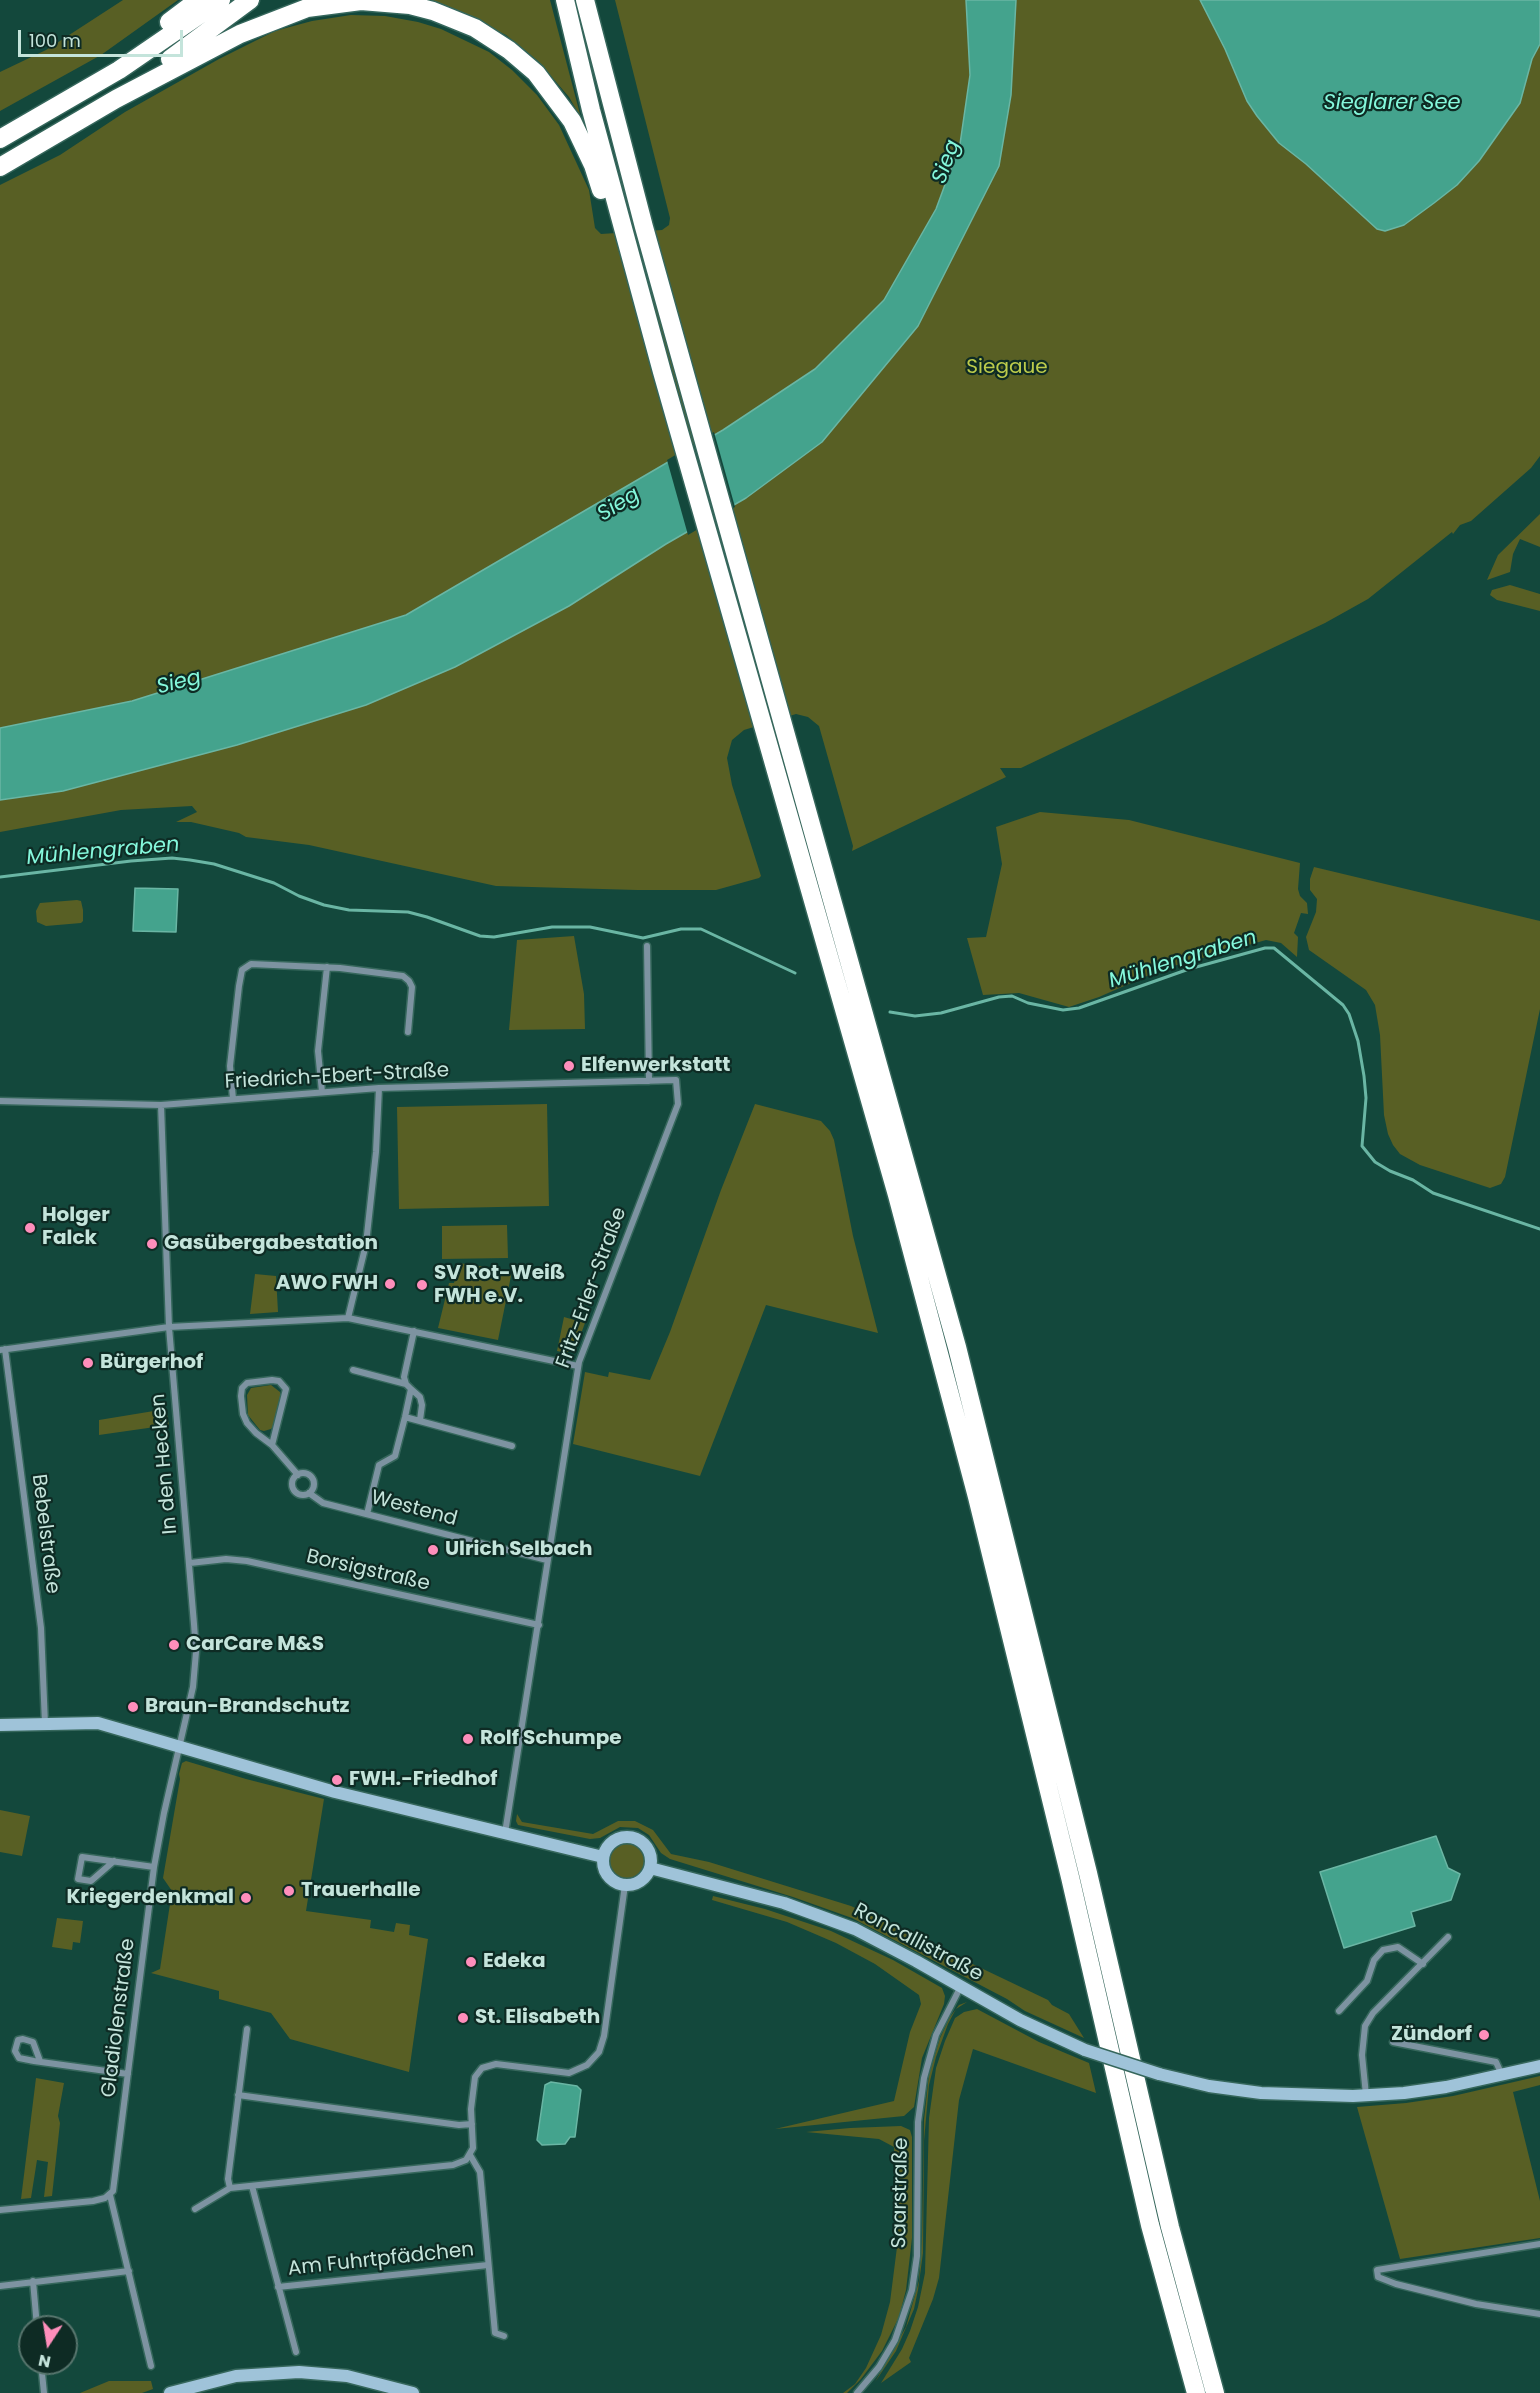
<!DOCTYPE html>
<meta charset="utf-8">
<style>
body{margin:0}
#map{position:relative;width:1540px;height:2393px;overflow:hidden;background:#13483c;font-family:Poppins,sans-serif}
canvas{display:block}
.north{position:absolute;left:18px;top:2315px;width:60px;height:60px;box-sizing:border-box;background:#0e2b24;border:2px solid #57756d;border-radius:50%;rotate:192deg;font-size:16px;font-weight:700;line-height:24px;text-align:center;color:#c4e4db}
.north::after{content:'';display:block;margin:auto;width:21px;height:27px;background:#fe8ebb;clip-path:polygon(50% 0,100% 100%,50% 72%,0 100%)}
.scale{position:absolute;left:18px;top:30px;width:165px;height:27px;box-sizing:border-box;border:3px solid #c4e4db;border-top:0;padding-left:8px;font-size:18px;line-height:21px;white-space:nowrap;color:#c4e4db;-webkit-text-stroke:4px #0e2b24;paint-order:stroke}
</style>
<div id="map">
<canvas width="1540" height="2393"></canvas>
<div class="north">N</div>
<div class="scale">100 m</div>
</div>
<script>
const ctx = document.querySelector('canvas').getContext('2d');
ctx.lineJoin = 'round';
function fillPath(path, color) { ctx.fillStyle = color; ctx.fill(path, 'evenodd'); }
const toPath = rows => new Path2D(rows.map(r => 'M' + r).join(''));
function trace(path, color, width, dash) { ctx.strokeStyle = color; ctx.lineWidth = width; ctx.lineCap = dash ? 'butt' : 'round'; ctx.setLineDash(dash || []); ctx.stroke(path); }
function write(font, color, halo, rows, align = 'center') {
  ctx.font = font + ' Poppins,sans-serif'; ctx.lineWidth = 4.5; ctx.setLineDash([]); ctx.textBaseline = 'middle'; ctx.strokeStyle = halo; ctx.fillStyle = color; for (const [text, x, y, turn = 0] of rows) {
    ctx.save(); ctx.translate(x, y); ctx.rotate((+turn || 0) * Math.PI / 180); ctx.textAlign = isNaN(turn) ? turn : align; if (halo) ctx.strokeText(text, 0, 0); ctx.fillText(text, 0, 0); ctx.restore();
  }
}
fillPath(toPath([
 [123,0,178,0,101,55,0,111,0,72,46,50],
 [423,0,550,0,581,118,569,97,538,61,506,35,444,5],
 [615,0,1540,0,1540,456,1531,468,1471,521,1460,525,1453,534,1452,532,1368,599,1325,623,1021,768,1000,768,1006,777,852,851,853,846,819,726,808,717,796,714,744,730,732,740,727,758,732,785,761,876,759,878,716,890,637,890,496,886,309,845,246,837,239,833,191,822,176,822,197,812,192,806,121,810,0,832,0,185,60,155,125,112,219,59,275,31,312,21,351,15,385,16,418,22,441,29,489,52,512,70,537,95,559,125,589,190,595,228,601,234,662,230,669,225,670,218],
 [1540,514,1540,547,1520,539,1513,554,1510,572,1487,580,1498,555],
 [1510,585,1540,594,1540,611,1497,600,1490,595,1492,590],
 [1040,812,1129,820,1300,863,1298,889,1300,896,1307,903,1308,914,1301,913,1294,933,1298,937,1297,957,1281,943,1266,940,1163,969,1099,997,1069,1007,1019,993,983,995,967,938,986,937,1002,864,996,827],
 [1314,867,1540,921,1540,1009,1505,1177,1501,1184,1490,1188,1420,1165,1400,1154,1393,1145,1388,1134,1384,1115,1380,1035,1375,1005,1366,990,1309,950,1306,937,1316,912,1317,899,1310,890,1310,879],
 [77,900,81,901,83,910,83,921,81,923,46,926,37,922,36,911,40,903],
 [574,936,584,994,585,1029,509,1030,517,940],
 [547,1104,549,1206,399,1209,397,1107],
 [755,1104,821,1121,830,1131,834,1140,853,1236,878,1333,766,1305,700,1476,573,1444,585,1372,608,1377,609,1372,650,1380,670,1332,721,1190],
 [507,1225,508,1258,442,1259,442,1226],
 [459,1263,512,1271,498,1340,438,1328,449,1283,454,1283],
 [255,1274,276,1276,278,1312,250,1314],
 [564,1317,585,1323,576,1347,566,1353,557,1351],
 [271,1385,280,1392,281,1397,275,1424,271,1429,264,1431,260,1430,248,1415,247,1395,251,1388],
 [166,1409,169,1425,99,1435,99,1420],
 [186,1761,246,1779,324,1799,306,1911,371,1920,370,1928,394,1932,396,1923,410,1925,409,1935,428,1939,409,2072,290,2039,271,2013,219,1999,219,1991,151,1973,160,1969,172,1891,163,1878,180,1779,179,1774,182,1763],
 [0,1810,30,1816,22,1856,0,1852],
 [517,1814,522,1822,593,1834,618,1821,635,1821,653,1830,671,1854,709,1862,851,1906,1048,2000,1052,2005,1069,2014,1084,2038,1025,2011,1007,1999,852,1918,793,1897,670,1859,661,1853,649,1835,638,1828,620,1827,600,1838,590,1839,518,1825,516,1821],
 '610 1861a17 17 0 1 1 34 0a17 17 0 1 1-34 0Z',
 [713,1896,765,1909,831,1931,893,1960,942,1988,945,1996,944,2004,922,2058,914,2107,904,2116,775,2129,894,2101,910,2032,921,2004,919,1995,875,1964,836,1943,787,1922,712,1900],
 [57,1918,83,1921,80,1943,73,1942,72,1950,52,1947],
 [967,2002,956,2009,948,2024,936,2057,929,2085,924,2141,923,2253,918,2290,914,2309,896,2351,875,2382,906,2327,919,2281,922,2237,924,2120,929,2074,940,2038,950,2017,959,2005],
 [977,2009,1039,2042,1089,2063,1096,2093,973,2049,959,2100,939,2278,933,2299,909,2358,911,2362,881,2383,902,2349,910,2331,918,2307,925,2273,929,2118,936,2068,945,2041,955,2018,964,2012],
 [1540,2076,1540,2085,1513,2092,1540,2201,1540,2238,1400,2259,1357,2107,1406,2103,1453,2096],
 [36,2078,64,2083,58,2116,60,2123,52,2196,44,2197,48,2162,37,2160,31,2198,21,2199],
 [901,2126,910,2130,912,2137,912,2238,906,2290,899,2317,882,2351,861,2379,847,2393,843,2393,855,2384,866,2368,881,2335,890,2302,897,2247,894,2147,879,2139,806,2132,850,2128],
 [109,2381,151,2381,153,2389,142,2393,80,2393]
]), '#585f24');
const water = toPath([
 [966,0,1016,0,1011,95,999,166,918,326,822,442,746,498,666,544,569,606,455,667,366,705,237,745,63,791,0,800,0,728,132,701,406,615,723,430,815,369,884,300,936,209,960,144,970,75,966,0],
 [1200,0,1540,0,1540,44,1532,59,1520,103,1479,161,1457,185,1434,203,1404,225,1385,231,1377,229,1306,164,1279,143,1257,116,1247,101,1225,49,1200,0],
 [135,888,178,889,176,932,133,931,135,888],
 [1436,1836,1448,1868,1460,1874,1451,1900,1411,1912,1415,1926,1344,1948,1320,1872,1436,1836],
 [551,2082,577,2086,581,2090,575,2137,570,2137,565,2144,542,2145,537,2140,545,2085,551,2082]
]);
fillPath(water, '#44a38d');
trace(water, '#6ab6a4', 1.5);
fillPath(toPath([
 [714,432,735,507,688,535,667,460]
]), '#13483c');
trace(toPath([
 [0,877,131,861,172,858,190,860,214,864,274,883,299,896,324,905,349,910,408,912,427,917,480,936,494,937,552,927,590,927,643,938,681,929,701,929,795,973],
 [890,1012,915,1016,941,1013,999,997,1012,996,1028,1003,1063,1010,1079,1008,1189,969,1265,948,1274,948,1343,1005,1349,1014,1358,1041,1364,1076,1366,1098,1362,1146,1375,1162,1390,1171,1413,1180,1433,1193,1540,1229]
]), '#6ab6a4', 3);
const street = toPath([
 [647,946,649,1081],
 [322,1092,318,1051,327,967],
 [233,1099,230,1066,239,986,242,970,251,964,340,968,403,976,409,981,412,987,408,1032],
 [0,1101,161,1105,379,1088,676,1080,678,1104,579,1362,505,1833],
 [348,1318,366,1244,376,1152,379,1088],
 [5,1349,41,1628,45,1724],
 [0,1350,169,1327,348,1318,578,1366],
 [353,1370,406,1384],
 [272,1380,279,1381,286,1389,272,1445,256,1433,247,1423,243,1414,241,1396,242,1388,247,1383,272,1380],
 [411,1389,420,1397,422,1405,420,1420],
 [405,1417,512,1446],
 [272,1445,298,1475],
 '292 1484a11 11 0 1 1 22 0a11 11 0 1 1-22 0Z',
 [309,1493,323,1503,547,1560],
 [367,1514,379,1465,395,1456,405,1417,411,1389,406,1384,404,1377,414,1331],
 [190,1563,226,1559,247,1561,539,1625],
 [114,1861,91,1881,78,1879,82,1857,154,1867],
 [1339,2011,1367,1981,1374,1960,1383,1950,1398,1947,1423,1964],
 [1393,2042,1496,2062,1502,2075],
 [40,2061,33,2042,23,2039,18,2040,15,2051,19,2058,34,2061,128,2074],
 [238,2095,459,2125,472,2124],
 [1366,2095,1362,2055,1365,2026,1373,2013,1448,1937],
 [470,2155,480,2172,495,2333,504,2336],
 [252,2186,296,2352],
 [230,2188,228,2179,247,2029],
 [110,2195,151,2366],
 [195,2209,230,2188,453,2165,466,2160,473,2148,471,2109,475,2077,482,2068,496,2064,569,2073,587,2065,599,2052,604,2036,625,1885],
 [0,2210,93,2201,105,2198,113,2191,154,1867,164,1813,193,1687,196,1652,194,1624,169,1327,161,1105],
 [1540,2244,1377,2270,1378,2277,1396,2284,1476,2304,1540,2314],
 [33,2281,37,2327],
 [0,2286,129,2271],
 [278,2287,488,2265],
 [41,2363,44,2393],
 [857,2393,879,2367,895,2340,912,2290,917,2256,918,2122,924,2078,936,2035,961,1986]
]);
const secondary = toPath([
 [0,1725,98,1723,335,1792,603,1857],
 '603 1861a24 24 0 1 1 48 0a24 24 0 1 1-48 0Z',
 [650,1868,784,1903,855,1929,916,1961,1020,2020,1085,2050],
 [1159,2074,1209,2086,1261,2093,1353,2096,1404,2093,1446,2087,1540,2066],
 [170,2393,236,2376,299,2372,347,2376,413,2393]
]);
const highway = toPath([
 [565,0,591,110,662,372,897,1195,977,1497,1070,1877,1150,2225,1196,2393],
 [585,0,644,227,957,1347,1088,1873,1170,2227,1215,2393],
 [169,22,198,0],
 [170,59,250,0],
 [0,139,119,70,221,0],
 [0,167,116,99,240,34,307,8,361,1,410,5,433,11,475,28,509,50,536,73,572,121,593,165,601,190]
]);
trace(street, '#36675c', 9);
trace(secondary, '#36675c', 15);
trace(highway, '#36675c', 21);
trace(street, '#7d93a1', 6);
trace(secondary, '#9fc3d9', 12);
trace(highway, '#fff', 18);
const secondaryBridge = toPath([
 [1085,2050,1159,2074]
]);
trace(secondaryBridge, '#36675c', 15, []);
trace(secondaryBridge, '#9fc3d9', 12);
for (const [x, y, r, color] of [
 [569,1066,6,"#fe8ebb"],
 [30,1228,6,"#fe8ebb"],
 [152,1244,6,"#fe8ebb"],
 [390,1284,6,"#fe8ebb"],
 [422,1285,6,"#fe8ebb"],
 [88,1363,6,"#fe8ebb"],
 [433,1550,6,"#fe8ebb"],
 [174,1645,6,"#fe8ebb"],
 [133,1707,6,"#fe8ebb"],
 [468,1739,6,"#fe8ebb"],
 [337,1780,6,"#fe8ebb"],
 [289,1891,6,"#fe8ebb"],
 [246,1898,6,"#fe8ebb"],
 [471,1962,6,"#fe8ebb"],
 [463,2018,6,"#fe8ebb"],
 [1484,2035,6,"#fe8ebb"]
]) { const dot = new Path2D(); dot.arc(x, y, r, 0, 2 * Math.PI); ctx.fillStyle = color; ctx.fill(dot); trace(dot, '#0e2b24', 2); }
write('20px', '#bccb4b', '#0e2b24', [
 ["Siegaue",1007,368]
]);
write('bold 20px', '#c4e4db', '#0e2b24', [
 ["Elfenwerkstatt",581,1066],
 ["Holger",42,1216],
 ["Falck",42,1239],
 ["Gasübergabestation",164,1244],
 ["SV Rot-Weiß",434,1274],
 ["FWH e.V.",434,1297],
 ["AWO FWH",378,1284,"right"],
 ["Bürgerhof",100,1363],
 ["Ulrich Selbach",445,1550],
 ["CarCare M&S",186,1645],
 ["Braun-Brandschutz",145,1707],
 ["Rolf Schumpe",480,1739],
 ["FWH.-Friedhof",349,1780],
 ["Trauerhalle",301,1891],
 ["Kriegerdenkmal",234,1898,"right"],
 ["Edeka",483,1962],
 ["St. Elisabeth",475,2018],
 ["Zündorf",1472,2035,"right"]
], 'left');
write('20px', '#c4e4db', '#0e2b24', [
 ["Friedrich-Ebert-Straße",337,1077,-3],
 ["Fritz-Erler-Straße",592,1288,-70],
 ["In den Hecken",165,1464,-95],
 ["Westend",414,1509,15],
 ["Bebelstraße",45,1534,83],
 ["Borsigstraße",368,1571,13],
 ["Roncallistraße",918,1943,28],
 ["Gladiolenstraße",119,2018,-83],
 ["Saarstraße",901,2193,-89],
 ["Am Fuhrtpfädchen",381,2260,-6]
]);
write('italic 21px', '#85f8dc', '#0e2b24', [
 ["Sieglarer See",1392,104],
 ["Sieg",947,162,-70],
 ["Sieg",619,505,-32],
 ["Sieg",179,683,-14],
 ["Mühlengraben",103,852,-5],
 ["Mühlengraben",1183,960,-17]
]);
</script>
